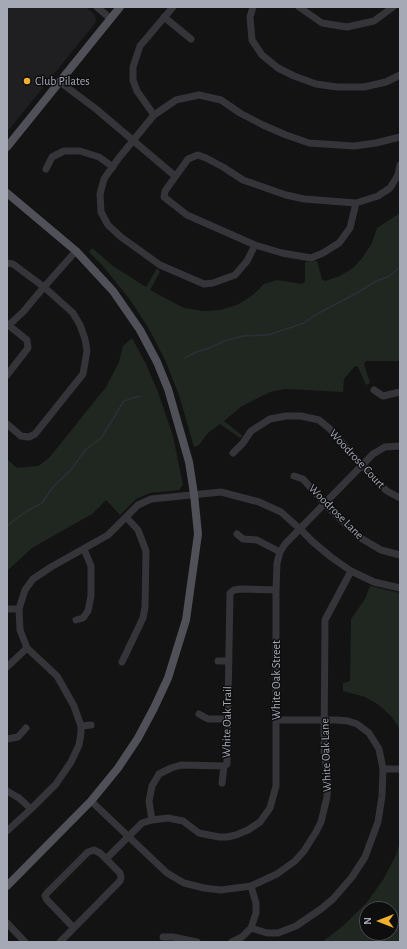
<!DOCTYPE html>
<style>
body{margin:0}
#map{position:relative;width:407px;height:949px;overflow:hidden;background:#131314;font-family:"Alegreya Sans",sans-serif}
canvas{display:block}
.frame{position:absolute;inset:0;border:8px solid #a4a9b5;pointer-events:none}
.north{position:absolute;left:359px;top:901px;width:40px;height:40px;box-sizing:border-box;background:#0e0e0f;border:1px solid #4a4c51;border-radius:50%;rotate:270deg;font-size:11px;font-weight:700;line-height:16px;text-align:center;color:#a4a9b5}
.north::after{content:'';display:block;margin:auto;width:14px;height:18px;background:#f0b12e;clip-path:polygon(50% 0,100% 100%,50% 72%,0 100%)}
</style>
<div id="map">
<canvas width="407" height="949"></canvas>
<div class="frame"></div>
<div class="north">N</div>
</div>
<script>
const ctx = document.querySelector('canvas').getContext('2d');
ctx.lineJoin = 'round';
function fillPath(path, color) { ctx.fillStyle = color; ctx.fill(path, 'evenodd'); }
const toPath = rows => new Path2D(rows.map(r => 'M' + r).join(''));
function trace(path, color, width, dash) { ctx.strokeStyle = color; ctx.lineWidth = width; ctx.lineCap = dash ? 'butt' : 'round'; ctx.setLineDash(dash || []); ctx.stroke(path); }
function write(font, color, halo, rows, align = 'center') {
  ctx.font = font + ' "Alegreya Sans",sans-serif'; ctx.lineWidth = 3; ctx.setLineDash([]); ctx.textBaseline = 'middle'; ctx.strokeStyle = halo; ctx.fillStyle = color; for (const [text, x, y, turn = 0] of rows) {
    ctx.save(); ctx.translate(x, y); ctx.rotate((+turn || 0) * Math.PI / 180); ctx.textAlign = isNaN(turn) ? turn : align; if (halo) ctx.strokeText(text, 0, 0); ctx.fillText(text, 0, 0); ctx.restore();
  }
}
fillPath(toPath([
 [7,7,86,7,95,15,96,22,7,132]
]), '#1f1f21');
fillPath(toPath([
 [400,213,400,361,366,361,364,364,370,383,366,385,358,367,355,366,344,379,343,392,285,389,270,392,242,406,224,421,243,436,240,438,220,424,208,433,199,445,194,447,179,395,165,360,149,329,131,301,102,265,89,252,92,248,113,266,146,287,157,268,160,272,150,290,184,308,204,311,220,310,237,305,253,295,264,284,277,280,302,284,305,281,305,262,317,261,322,279,325,281,340,276,353,268,363,257,372,243,377,228],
 [132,338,146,364,158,392,173,436,183,485,179,490,150,493,136,499,120,515,106,500,92,514,32,548,7,571,7,459,17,468,38,466,49,458,106,387,119,362,123,346],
 [370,586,400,593,400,730,392,717,379,705,365,697,343,691,343,683,350,681,351,619,365,599],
 [400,842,400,942,322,942,343,926,367,902,383,880,396,855],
 [367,909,391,909,391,933,367,933]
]), '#1f2720');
trace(toPath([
 [185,358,196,352,207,349,227,340,243,336,268,335,304,323,315,315,357,293,376,281,388,277,400,267],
 [7,526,25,512,42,503,53,487,71,470,85,450,101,438,124,401,140,396]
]), '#293138', 1.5);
trace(toPath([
 [97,7,111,19],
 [253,7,250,17,252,40,262,55,278,68,294,76,316,84,337,87,364,87,386,82,400,75],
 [299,7,322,23,347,27,374,21,393,7],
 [164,17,191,39],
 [60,82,96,109,175,176],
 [154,115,137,91,133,80,133,67,140,46,173,7],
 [46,169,52,157,64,151,80,151,99,157,113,167],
 [356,203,350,228,339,243,323,253,311,258,282,253,255,245,187,215,164,197,165,191,188,159,198,155,206,158,223,167,243,180,286,195,304,199,356,203,378,196,390,188,398,175,400,165],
 [255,245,247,261,235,275,213,283,204,284,160,265,121,237,108,225,101,212,100,194,104,179,118,159,154,115,176,100,199,95,221,100,240,113,263,125,286,135,309,143,354,146,376,143,400,137],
 [7,263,13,264,44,287,73,313,80,325,85,339,87,351,83,374,35,434,29,437,21,436,7,424],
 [7,324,27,340,28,348,7,375],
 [9,325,23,312,44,287,76,251],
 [374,390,383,396,400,392],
 [233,453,243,443,251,431,270,419,286,416,301,416,319,420,330,429,375,480,387,491,400,498],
 [294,476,303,479,325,504,359,537,381,550,400,555],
 [237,534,243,539,257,540,280,552],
 [7,609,19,609],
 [76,620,83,618,88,611,91,596,91,566,84,549],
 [218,661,229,661],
 [122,662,143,618,145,607,146,551,138,530,126,517],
 [7,667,27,648],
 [199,714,208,719,228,719],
 [81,726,91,725],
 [7,739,18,737,26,728],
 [383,769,400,769],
 [222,783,224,766,227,764,227,760,230,593,234,590,241,589,276,590],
 [7,791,19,798,31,809],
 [91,801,167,873,184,883,204,888,221,890,251,886,277,874,295,861,304,851,316,832,321,822,327,797,328,779,324,751,325,620,351,571],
 [152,820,149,801,152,786,159,774,171,768,181,765,224,766],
 [7,831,31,809,56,784,71,762,79,745,81,733,81,726,74,706,57,676,27,648,20,630,19,609,25,590,33,579,51,567,108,535,138,505,151,499,221,492,259,502,281,512,300,529,313,542,331,557,351,571,374,582,400,588],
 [106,859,142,823,152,820,168,818,183,821,199,833,219,837,227,837,236,835,248,830,260,822,270,808,276,786,276,590,277,563,280,552,285,544,373,454,385,447,400,446],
 [7,923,25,942],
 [251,928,267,933,278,933,296,926,321,909,333,899,352,877,365,857,378,822,382,796,383,769,379,749,369,733,357,724,348,721,336,720,276,720],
 [163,937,173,937,197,942],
 [60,942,120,881,121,877,120,873,100,853,94,850,88,852,47,893,45,896,47,900,74,928],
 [232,942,242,937,251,928,256,913,256,903,251,886]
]), '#343439', 7);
trace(toPath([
 [7,147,120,7],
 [7,193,76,251,113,291,140,330,157,362,168,389,189,462,194,494,198,534,186,620,168,678,154,708,138,738,118,768,91,801,7,886]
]), '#505158', 8);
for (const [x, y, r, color] of [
 [27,81,4,"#f0b12e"]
]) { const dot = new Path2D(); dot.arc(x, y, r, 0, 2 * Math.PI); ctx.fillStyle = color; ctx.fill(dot); trace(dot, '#0e0e0f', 1.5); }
write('12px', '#a4a9b5', '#0e0e0f', [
 ["Club Pilates",35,81]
], 'left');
write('12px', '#a4a9b5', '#0e0e0f', [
 ["Woodrose Court",357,459,47],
 ["Woodrose Lane",336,512,45],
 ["White Oak Street",276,680,-90],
 ["White Oak Trail",227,722,-89],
 ["White Oak Lane",326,755,-92]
]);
</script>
